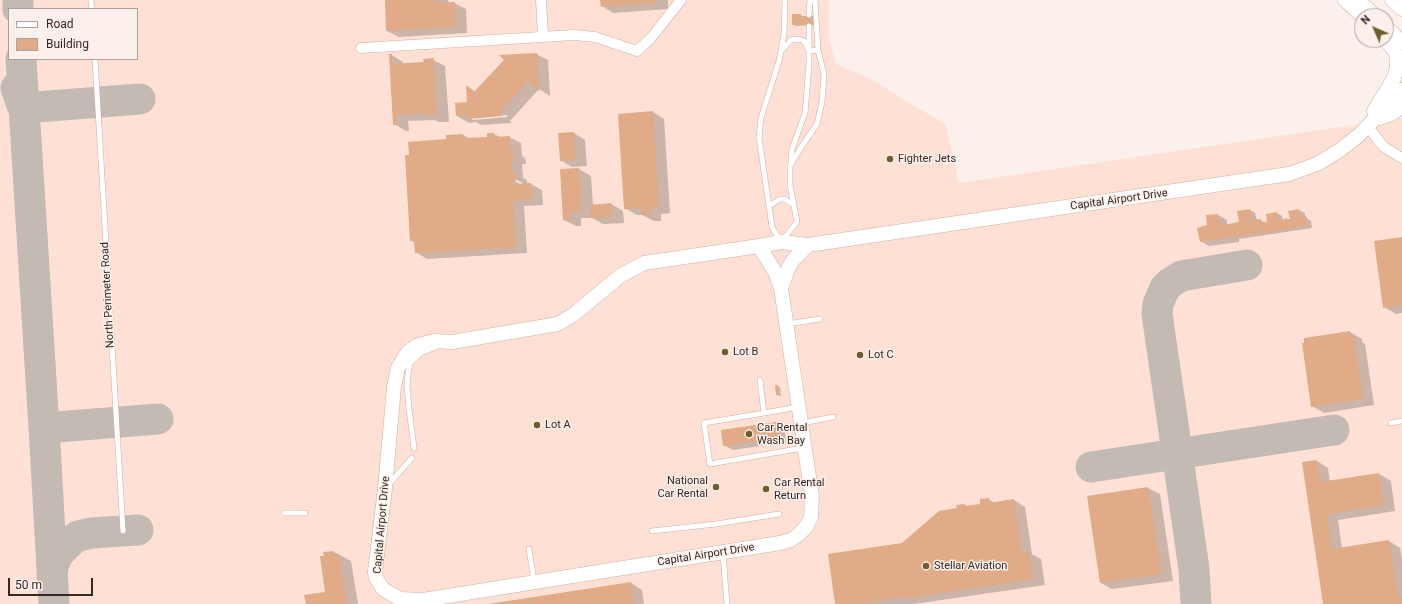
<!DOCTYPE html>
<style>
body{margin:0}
#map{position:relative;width:1402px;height:604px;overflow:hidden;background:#fbf0eb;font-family:Roboto,sans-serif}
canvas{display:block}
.legend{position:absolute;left:8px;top:8px;width:130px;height:52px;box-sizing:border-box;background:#fbf0eb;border:1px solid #aba09c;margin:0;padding:5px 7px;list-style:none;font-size:12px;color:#342925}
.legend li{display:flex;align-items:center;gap:8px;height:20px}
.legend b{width:20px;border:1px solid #aba09c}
.north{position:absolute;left:1354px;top:8px;width:40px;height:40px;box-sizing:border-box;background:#fbf0eb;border:1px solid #aba09c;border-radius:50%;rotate:315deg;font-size:11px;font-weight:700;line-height:16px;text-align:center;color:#342925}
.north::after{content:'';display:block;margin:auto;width:14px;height:18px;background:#6e5e2b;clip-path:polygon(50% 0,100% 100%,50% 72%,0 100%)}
.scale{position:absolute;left:8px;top:578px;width:85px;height:18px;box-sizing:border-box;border:2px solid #342925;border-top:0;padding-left:5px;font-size:12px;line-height:14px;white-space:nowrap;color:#342925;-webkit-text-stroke:3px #fbf0eb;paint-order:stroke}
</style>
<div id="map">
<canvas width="1402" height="604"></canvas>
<ul class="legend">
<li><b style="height:5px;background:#fff"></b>Road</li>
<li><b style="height:11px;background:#e0ab86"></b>Building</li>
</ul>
<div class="north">N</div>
<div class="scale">50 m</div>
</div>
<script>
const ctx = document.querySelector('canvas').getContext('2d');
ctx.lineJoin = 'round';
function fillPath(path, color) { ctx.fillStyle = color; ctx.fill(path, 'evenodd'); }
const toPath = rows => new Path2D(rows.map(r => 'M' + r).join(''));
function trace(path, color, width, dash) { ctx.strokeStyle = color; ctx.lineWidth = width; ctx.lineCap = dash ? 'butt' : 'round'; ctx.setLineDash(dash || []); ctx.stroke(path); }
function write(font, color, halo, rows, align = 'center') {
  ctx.font = font + ' Roboto,sans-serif'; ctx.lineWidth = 3; ctx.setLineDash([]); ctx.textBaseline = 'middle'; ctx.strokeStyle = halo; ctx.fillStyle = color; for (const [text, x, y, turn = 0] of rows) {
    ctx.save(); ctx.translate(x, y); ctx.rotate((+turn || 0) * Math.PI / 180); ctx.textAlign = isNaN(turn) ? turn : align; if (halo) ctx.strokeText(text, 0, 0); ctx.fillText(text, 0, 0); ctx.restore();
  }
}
fillPath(toPath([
 [0,0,829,0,829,38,836,64,869,78,946,125,959,183,1402,118,1402,604,0,604],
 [9,9,137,9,137,59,9,59]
]), '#fee1d4');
fillPath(toPath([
 [386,0,448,0,449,3,454,3,466,9,467,33,399,37,387,31],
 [601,0,668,0,668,9,613,13,602,6],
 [801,15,816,25,795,26,793,24],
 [536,54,548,60,550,96,539,89,510,121,512,123,481,125,476,122,469,123,457,116,468,103,467,86,476,92,505,60],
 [507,115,507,117,473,120,471,118],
 [392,55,403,62,403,64,425,63,433,60,445,66,449,122,439,122,435,120,408,121,409,131,406,131,394,124],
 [653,112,664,119,670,213,661,214,661,221,654,221,642,215,637,215,625,208],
 [574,133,585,140,587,166,572,167,560,160],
 [494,134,500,137,509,137,521,143,522,156,525,158,526,164,522,164,523,178,527,180,527,184,531,184,542,190,543,205,524,206,527,253,427,259,416,252,415,243,411,240,410,156,447,140,463,135,470,139,488,138],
 [512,177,524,184,520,184,511,179],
 [579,169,591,176,593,206,611,204,623,211,624,223,603,224,592,218,581,218,581,226,576,226,564,220,561,170],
 [1250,210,1255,213,1257,220,1260,220,1266,223,1277,213,1282,216,1283,220,1291,220,1299,210,1305,213,1305,217,1311,221,1312,228,1239,239,1239,242,1209,246,1200,241,1209,226,1218,215,1227,220,1227,225,1240,223],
 [1402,238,1402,313,1396,314,1384,307],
 [1350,332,1362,339,1362,342,1365,344,1374,405,1324,413,1312,406],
 [777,386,780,387,781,396,777,395],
 [776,423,784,428,786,442,733,450,724,445],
 [1317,461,1328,468,1330,482,1379,474,1391,481,1395,511,1338,520,1342,548,1389,541,1400,548,1402,559,1402,604,1324,604],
 [1148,488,1160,494,1173,581,1112,589,1101,583,1088,497],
 [988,499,995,503,1014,500,1025,507,1032,554,1041,559,1045,585,914,604,836,604,902,544,964,505,969,507,982,505],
 [334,552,351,561,358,604,307,604,326,593,325,556],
 [631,583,642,590,644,604,489,604]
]), '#0003');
trace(toPath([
 [18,0,18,9],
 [21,59,44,428,54,604],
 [16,88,23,108,140,99],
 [44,428,158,419],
 [1091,467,1334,430],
 [52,575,54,563,59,553,71,541,78,536,92,533,138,530],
 [1196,604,1194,569,1157,314,1158,304,1165,288,1170,283,1181,276,1247,265]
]), '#c4bab4', 31);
fillPath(toPath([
 [385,0,438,0,438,3,455,2,456,27,386,31],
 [600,0,657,0,657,3,601,7],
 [792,14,801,14,801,16,814,16,814,25,792,25],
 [537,53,539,91,528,81,499,114,502,116,468,119,468,116,456,116,455,103,467,102,466,85,474,92,504,60,499,55],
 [389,54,392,54,393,64,424,62,423,59,434,58,437,115,427,116,427,113,397,115,397,125,393,125],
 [653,111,659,207,649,207,650,215,641,215,641,208,624,209,618,114],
 [574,132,576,160,560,161,558,133],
 [487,133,494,133,494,137,510,136,510,150,514,150,514,158,511,158,512,173,515,172,516,181,512,181,512,184,531,183,532,199,513,200,516,247,415,253,414,241,410,241,405,155,409,155,408,142,446,139,446,135,463,134,464,138,487,137],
 [579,168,582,211,569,212,570,220,563,220,560,169],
 [611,203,612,217,590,218,590,205],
 [1250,209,1252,220,1261,219,1261,223,1267,222,1266,214,1277,212,1278,221,1287,218,1287,219,1290,219,1288,211,1299,209,1300,217,1306,216,1307,226,1200,242,1197,228,1207,225,1206,215,1218,214,1220,223,1223,223,1223,225,1239,222,1237,211],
 [1402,237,1402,305,1383,308,1374,241],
 [1350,331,1351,336,1354,336,1363,399,1311,407,1302,343,1304,343,1304,338],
 [775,385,778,385,779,395,776,395],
 [776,422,778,438,723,446,721,430],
 [1317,460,1320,482,1379,473,1384,505,1327,514,1332,549,1389,540,1398,598,1402,597,1402,604,1323,604,1302,462],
 [1148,487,1162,574,1100,583,1087,496],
 [989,498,989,503,1014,499,1022,553,1029,552,1034,579,910,598,910,596,859,604,835,604,828,554,902,543,939,511,957,508,956,505,965,504,965,506,980,504,980,499],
 [334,551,334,554,339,554,347,604,306,604,304,595,325,592,320,556,324,556,323,552],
 [631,582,634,604,570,604,570,603,561,604,489,604]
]), '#e0ab86');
const lane = toPath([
 [91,0,92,9],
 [785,0,784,34,779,61,761,118,759,137,772,227,781,242,797,222,790,185,790,166,800,149,817,124,822,102,824,74,818,50,815,0],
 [809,15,810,0],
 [781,51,791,40,799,39,804,41,809,51,818,50],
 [95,59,123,531],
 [791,163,792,149,805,113,809,65,809,26],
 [769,206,780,199,784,199,793,204],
 [787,324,820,319],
 [760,380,764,413],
 [798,407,764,413,704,423,710,464,803,448],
 [802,423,833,417],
 [1391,423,1402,421],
 [414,448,409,409,407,385,408,374,410,363,415,358,421,353,436,347],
 [389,484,412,458],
 [284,513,305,513],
 [652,531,716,524,779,514],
 [529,549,534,582],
 [723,554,727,604]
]);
const street = toPath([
 [541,0,543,37],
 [361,48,574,35,595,37,637,51,651,38,681,0],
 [1367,126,1384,147,1402,158]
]);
const secondary = toPath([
 [1345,0,1362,16],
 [1358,0,1375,16],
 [1392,0,1402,9],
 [1386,27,1402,42],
 [1374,111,1393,80,1397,69,1397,59,1395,51,1386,40],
 [1380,118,1391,114,1402,107],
 [759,246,775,272,781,288,812,497,811,517,806,527,799,534,791,540,780,543,423,600,400,599,383,589,376,578,375,572,385,488,394,387,398,368,407,353,418,345,434,341,452,342,558,324,573,315,620,276,644,263,759,246,781,242,808,245,1289,174,1317,164,1340,150,1359,135,1402,90],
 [781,288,788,269,793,260,808,245]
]);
trace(lane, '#cbb0a4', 6);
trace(street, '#cbb0a4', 11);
trace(secondary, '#cbb0a4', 15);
trace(lane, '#fff', 5);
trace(street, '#fff', 10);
trace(secondary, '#fff', 14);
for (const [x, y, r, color] of [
 [890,159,4,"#6e5e2b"],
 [725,352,4,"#6e5e2b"],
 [860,355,4,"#6e5e2b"],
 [537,425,4,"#6e5e2b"],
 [749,434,4,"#6e5e2b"],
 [716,487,4,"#6e5e2b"],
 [766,489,4,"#6e5e2b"],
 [926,566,4,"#6e5e2b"]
]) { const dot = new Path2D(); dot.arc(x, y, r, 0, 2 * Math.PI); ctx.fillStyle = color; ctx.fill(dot); trace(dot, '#fbf0eb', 1.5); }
write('11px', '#342925', '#fbf0eb', [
 ["Fighter Jets",898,159],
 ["Lot B",733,352],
 ["Lot C",868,355],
 ["Lot A",545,425],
 ["Car Rental",757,428],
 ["Wash Bay",757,441],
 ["National",708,481,"right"],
 ["Car Rental",708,494,"right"],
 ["Car Rental",774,483],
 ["Return",774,496],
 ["Stellar Aviation",934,566]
], 'left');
write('11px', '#342925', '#fbf0eb', [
 ["Capital Airport Drive",1119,200,-8],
 ["North Perimeter Road",108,295,-93],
 ["Capital Airport Drive",382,525,-85],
 ["Capital Airport Drive",706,555,-9]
]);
</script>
